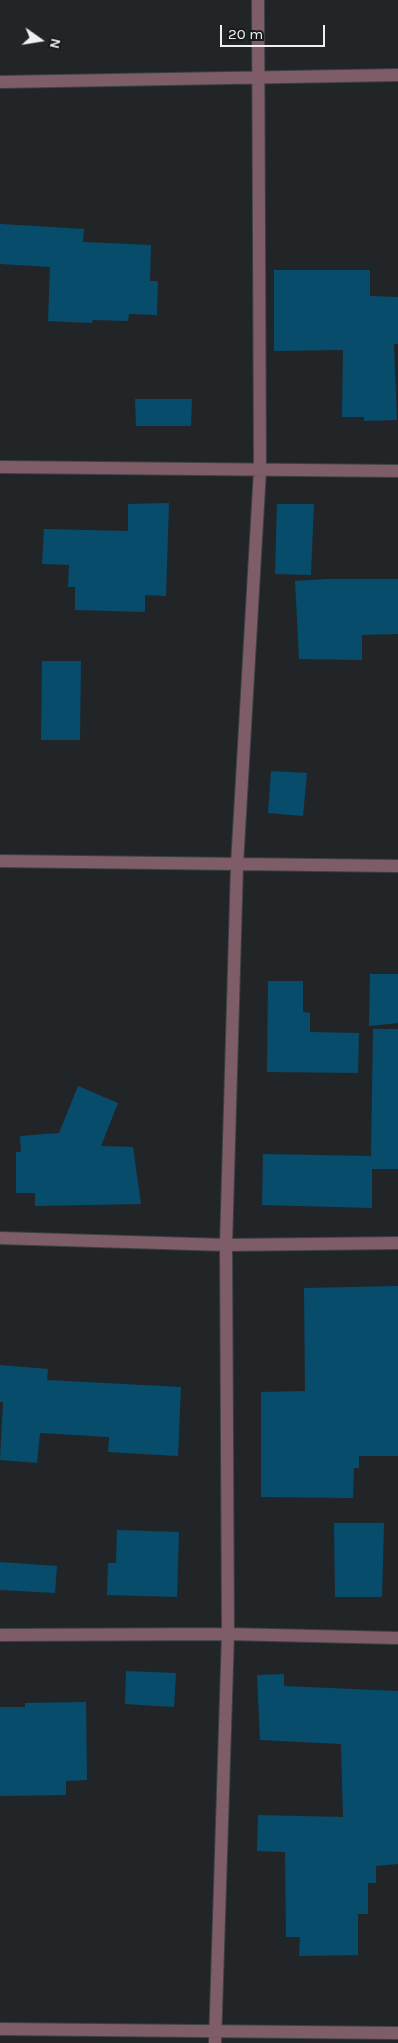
<!DOCTYPE html>
<style>
body{margin:0}
#map{position:relative;width:398px;height:2043px;overflow:hidden;background:#222528;font-family:Karla,sans-serif}
canvas{display:block}
.north{position:absolute;left:15px;top:15px;width:50px;height:50px;-webkit-text-stroke:4px #191c1e;paint-order:stroke;rotate:103deg;font-size:14px;font-weight:700;line-height:20px;text-align:center;color:#edeff1}
.north::after{content:'';display:block;margin:auto;width:18px;height:22px;background:#edeff1;clip-path:polygon(50% 0,100% 100%,50% 72%,0 100%)}
.scale{position:absolute;left:220px;top:25px;width:105px;height:22px;box-sizing:border-box;border:2px solid #edeff1;border-top:0;padding-left:6px;font-size:15px;line-height:18px;white-space:nowrap;color:#edeff1;-webkit-text-stroke:4px #191c1e;paint-order:stroke}
</style>
<div id="map">
<canvas width="398" height="2043"></canvas>
<div class="north">N</div>
<div class="scale">20 m</div>
</div>
<script>
const ctx = document.querySelector('canvas').getContext('2d');
ctx.lineJoin = 'round';
function fillPath(path, color) { ctx.fillStyle = color; ctx.fill(path, 'evenodd'); }
const toPath = rows => new Path2D(rows.map(r => 'M' + r).join(''));
function trace(path, color, width, dash) { ctx.strokeStyle = color; ctx.lineWidth = width; ctx.lineCap = dash ? 'butt' : 'round'; ctx.setLineDash(dash || []); ctx.stroke(path); }
fillPath(toPath([
 [0,224,84,229,83,242,151,245,150,281,158,281,157,315,129,314,128,321,93,320,92,323,48,321,50,267,0,264],
 [274,270,370,270,370,296,398,297,398,344,394,344,397,420,364,421,364,417,342,417,343,350,274,351],
 [135,399,192,399,191,426,136,426],
 [169,503,166,596,145,595,145,612,75,610,75,587,68,587,69,565,42,564,44,529,128,531,128,504],
 [277,504,314,504,311,575,275,574],
 [327,579,398,579,398,634,362,635,362,660,299,659,295,581],
 [42,661,81,661,80,740,41,740],
 [271,771,307,773,303,816,268,813],
 [370,974,398,974,398,1023,369,1026],
 [268,981,303,981,303,1012,310,1013,310,1032,359,1033,358,1073,267,1072],
 [373,1029,398,1029,398,1169,372,1169,372,1208,262,1205,263,1154,371,1156],
 [78,1086,118,1103,101,1146,133,1147,141,1204,35,1206,35,1193,16,1193,16,1152,21,1152,20,1136,59,1133],
 [398,1286,398,1456,359,1456,359,1468,354,1468,353,1498,261,1497,261,1392,305,1391,304,1288],
 [0,1365,48,1369,47,1380,181,1387,178,1456,108,1452,109,1437,40,1433,37,1463,0,1460,3,1402,0,1402],
 [334,1523,384,1523,382,1597,335,1597],
 [117,1530,179,1532,177,1597,107,1595,108,1563,116,1563],
 [0,1562,57,1566,55,1593,0,1590],
 [126,1671,176,1673,174,1707,125,1704],
 [284,1674,284,1686,398,1691,398,1864,376,1866,376,1883,368,1883,368,1914,358,1914,358,1955,299,1956,300,1937,286,1937,285,1852,257,1851,258,1815,343,1817,341,1744,260,1740,257,1675],
 [86,1702,87,1780,66,1781,66,1795,0,1796,0,1707,25,1707,25,1703]
]), '#084c6c');
const minor = toPath([
 [0,82,398,75],
 [0,467,398,471],
 [0,861,398,866],
 [0,1238,226,1245,398,1243],
 [0,1635,228,1634,398,1638],
 [0,2029,398,2033],
 [215,2043,228,1634,226,1245,237,865,260,470,258,0]
]);
trace(minor, '#3e4144', 14);
trace(minor, '#7e5d68', 12);
</script>
